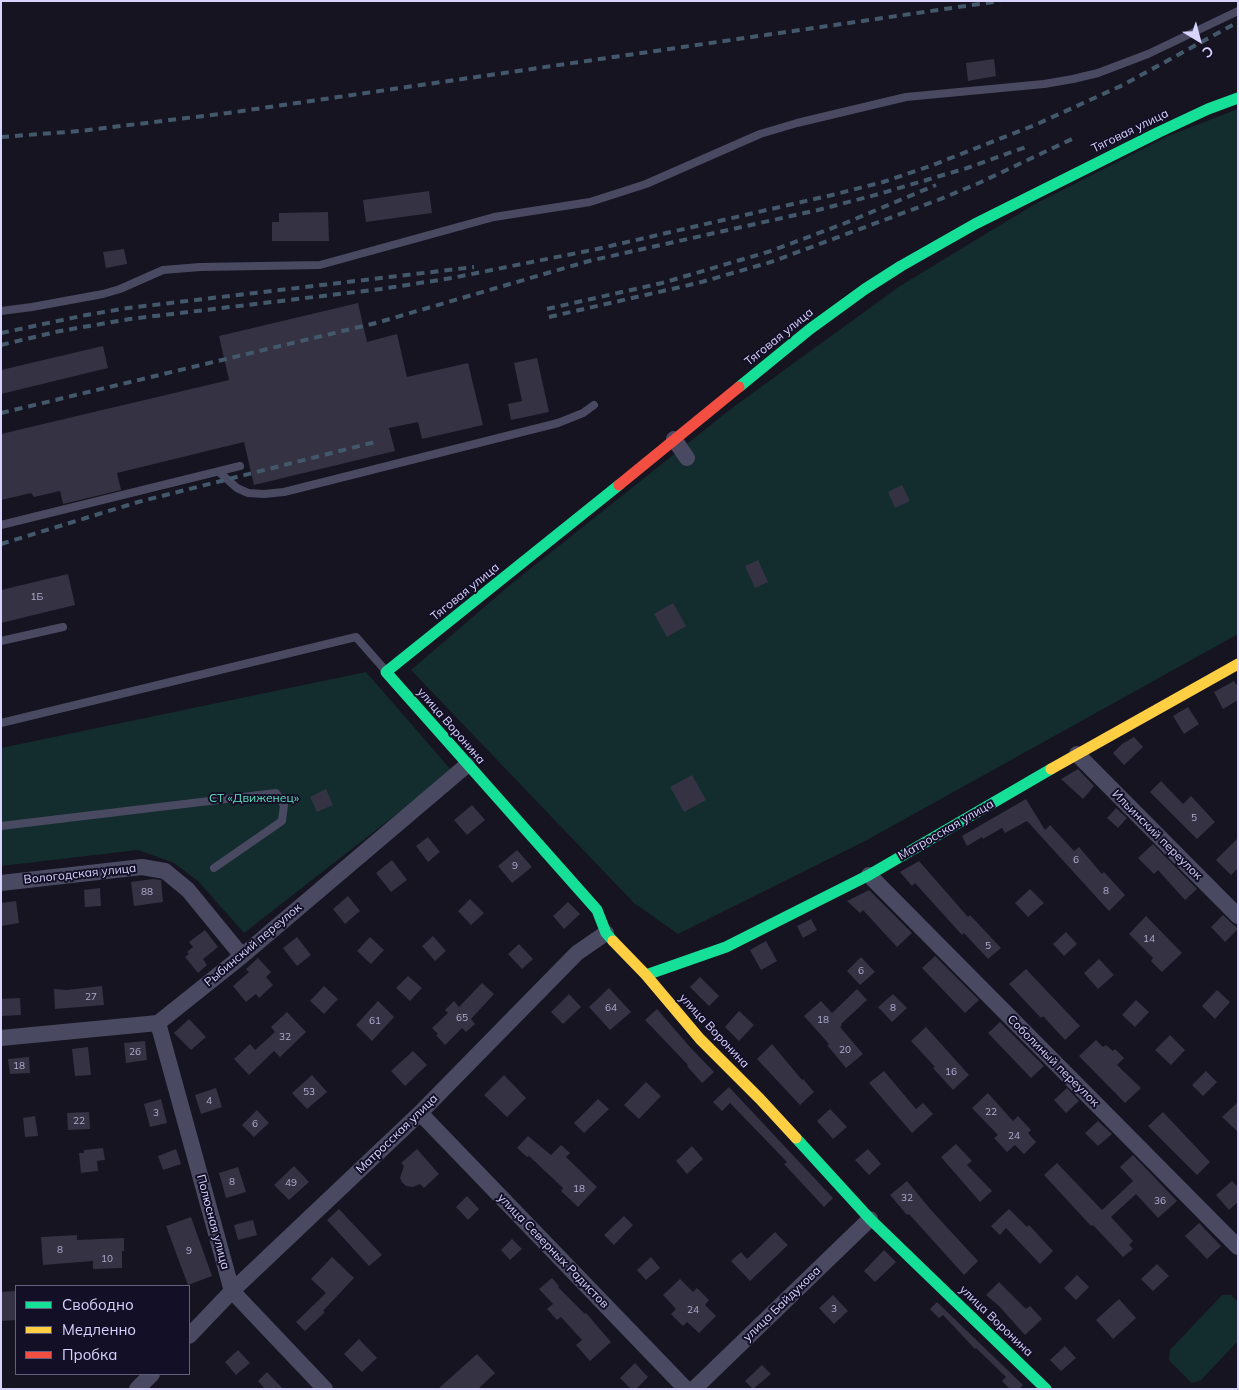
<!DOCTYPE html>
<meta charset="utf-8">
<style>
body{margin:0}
#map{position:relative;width:1239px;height:1390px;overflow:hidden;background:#161421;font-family:Mulish,sans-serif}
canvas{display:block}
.frame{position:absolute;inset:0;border:2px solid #d9d4ff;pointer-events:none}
.legend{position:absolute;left:15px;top:1285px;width:175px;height:90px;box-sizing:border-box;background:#130f26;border:1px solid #625e7d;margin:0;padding:6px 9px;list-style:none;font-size:15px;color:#d9d4ff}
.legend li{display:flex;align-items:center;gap:10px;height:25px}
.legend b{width:25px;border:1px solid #625e7d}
.north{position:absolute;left:1174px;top:15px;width:50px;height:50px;-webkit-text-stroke:4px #130f26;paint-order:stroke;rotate:143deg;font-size:14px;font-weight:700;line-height:20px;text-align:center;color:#d9d4ff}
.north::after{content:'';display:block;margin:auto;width:18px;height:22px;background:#d9d4ff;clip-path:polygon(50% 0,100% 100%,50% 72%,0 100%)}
</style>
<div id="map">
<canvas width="1239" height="1390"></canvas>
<div class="frame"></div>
<ul class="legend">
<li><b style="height:6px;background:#16e098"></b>Свободно</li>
<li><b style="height:6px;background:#ffcf43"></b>Медленно</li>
<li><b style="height:6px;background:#f24e42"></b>Пробка</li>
</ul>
<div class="north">С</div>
</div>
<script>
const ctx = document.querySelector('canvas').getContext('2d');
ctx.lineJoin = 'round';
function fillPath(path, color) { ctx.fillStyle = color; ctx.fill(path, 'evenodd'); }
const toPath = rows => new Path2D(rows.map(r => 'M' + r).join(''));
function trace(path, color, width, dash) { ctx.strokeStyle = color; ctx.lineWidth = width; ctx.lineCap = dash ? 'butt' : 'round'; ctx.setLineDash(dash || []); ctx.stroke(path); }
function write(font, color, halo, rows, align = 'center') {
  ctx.font = font + ' Mulish,sans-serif'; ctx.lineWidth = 4; ctx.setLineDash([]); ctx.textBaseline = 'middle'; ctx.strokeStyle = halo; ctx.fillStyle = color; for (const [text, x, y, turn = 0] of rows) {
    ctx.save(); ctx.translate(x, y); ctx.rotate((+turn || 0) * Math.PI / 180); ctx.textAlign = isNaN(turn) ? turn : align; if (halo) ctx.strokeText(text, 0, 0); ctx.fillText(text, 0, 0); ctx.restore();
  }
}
fillPath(toPath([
 [1238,109,1238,634,867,840,678,934,634,903,411,670,510,585,732,408,900,286,1035,204,1168,136],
 [366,672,452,771,244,933,199,882,174,863,138,850,1,866,1,748],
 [1222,1295,1231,1295,1238,1302,1238,1341,1201,1380,1192,1383,1169,1360,1170,1350]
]), '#132c2d');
fillPath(toPath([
 [994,59,996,76,968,81,966,63],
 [429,191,432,213,366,222,363,200],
 [328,212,329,241,272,241,272,222,279,222,279,213],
 [124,249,127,264,106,268,103,252],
 [358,303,367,342,397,334,407,377,468,363,483,425,422,439,418,422,389,428,395,451,254,485,244,442,117,473,121,490,63,504,60,491,34,497,31,493,1,500,1,434,229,380,219,336],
 [103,346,108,368,1,394,1,370],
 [537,358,549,412,511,420,508,404,522,401,514,363],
 [902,485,910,501,895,508,888,492],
 [758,560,768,582,755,588,745,566],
 [68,574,75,605,1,623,1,590],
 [673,603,686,626,667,637,654,614],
 [1234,681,1238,687,1238,700,1223,709,1214,692],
 [1188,707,1199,724,1184,734,1173,716],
 [1134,737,1143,747,1124,765,1113,753,1122,744],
 [1078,769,1094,786,1083,799,1061,779],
 [692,775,706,800,684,812,670,787],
 [1161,781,1183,804,1191,796,1215,822,1197,839,1150,792],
 [326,789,333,805,317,812,310,797],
 [1026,799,1045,830,1050,825,1074,851,1079,847,1102,874,1104,872,1125,895,1109,911,1027,821,1005,833,1002,828,983,839,982,837,967,846,962,836],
 [472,805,485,820,467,835,454,820],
 [1116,808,1127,818,1118,828,1107,818],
 [428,837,440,852,428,862,416,846],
 [1238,838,1238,868,1231,875,1216,860],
 [1153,844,1197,889,1185,900,1158,870,1154,874,1138,858],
 [517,850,532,867,512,883,498,866],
 [392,860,407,880,391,892,376,873],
 [919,861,968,917,970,915,1001,948,988,959,964,933,962,935,915,883,912,886,900,872],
 [153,879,161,880,163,902,134,906,131,882],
 [100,888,101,906,85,907,84,890],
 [1030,889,1044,903,1028,917,1015,903],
 [869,890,912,933,897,947,863,910,860,913,847,901],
 [348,896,360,911,345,924,333,909],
 [470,899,484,913,471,925,458,911],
 [16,901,19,923,1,926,1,903],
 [568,902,580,914,564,929,553,916],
 [1223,915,1238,929,1225,942,1211,927],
 [1146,916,1182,953,1162,972,1151,961,1153,958,1129,934],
 [811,919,817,930,803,938,797,926],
 [205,930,218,947,203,959,207,965,198,973,185,957,189,954,187,952,193,947,189,942],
 [1066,932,1077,944,1064,956,1053,944],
 [433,936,446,951,435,961,422,946],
 [297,937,311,955,297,966,283,948],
 [370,937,384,950,371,964,357,951],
 [766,941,777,961,761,970,750,950],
 [519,944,533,959,522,969,508,954],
 [935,956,979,1000,965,1013,922,968],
 [861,957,875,972,860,985,847,971],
 [258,958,271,972,266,977,273,985,259,998,256,994,246,1002,233,986,249,972,246,969],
 [1099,959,1114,975,1098,989,1084,973],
 [1026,969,1080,1026,1065,1040,1043,1016,1041,1018,1009,984],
 [408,976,422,988,410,1001,396,988],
 [700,977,719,996,709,1006,690,987],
 [482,983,494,994,471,1019,475,1024,466,1032,462,1028,445,1045,436,1035,438,1034,432,1028,448,1013,445,1010,454,1001,459,1007],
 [102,986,104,1005,55,1009,54,989,67,990],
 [324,986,338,999,324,1014,310,1001],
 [609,988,631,1012,610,1030,589,1007],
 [857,989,867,1000,841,1024,842,1025,840,1027,863,1054,846,1068,827,1045,829,1044,804,1016,821,1001,832,1013],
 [1217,990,1230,1002,1215,1019,1202,1006],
 [569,994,581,1007,563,1024,551,1012],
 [893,994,907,1008,892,1022,878,1007],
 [20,998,21,1015,1,1016,1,999],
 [1136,1000,1149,1012,1135,1027,1122,1015],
 [378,1001,394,1017,372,1041,356,1025],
 [657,1009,690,1047,714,1072,702,1083,687,1066,688,1065,645,1020],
 [739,1011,754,1025,739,1041,725,1027],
 [287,1012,306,1032,280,1057,274,1051,249,1075,234,1059,250,1044,255,1050,275,1032,271,1027],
 [189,1019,206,1037,191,1050,174,1033],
 [1000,1022,1044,1066,1031,1078,988,1033],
 [926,1027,969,1075,953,1090,933,1068,935,1067,911,1041],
 [1170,1035,1185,1050,1171,1065,1155,1050],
 [1096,1040,1103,1047,1106,1045,1113,1051,1115,1049,1124,1058,1117,1065,1141,1088,1125,1103,1079,1056],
 [145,1041,147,1060,126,1063,124,1043],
 [772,1044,802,1080,803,1079,814,1092,800,1105,757,1059],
 [88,1047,91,1075,75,1076,72,1049],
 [413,1051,427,1065,405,1086,391,1071],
 [29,1057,30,1073,10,1074,8,1059],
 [884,1071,916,1109,923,1103,933,1114,912,1133,869,1083],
 [1206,1071,1217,1082,1203,1096,1192,1085],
 [312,1075,327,1092,307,1109,292,1093],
 [504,1075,526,1098,507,1117,484,1095],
 [646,1082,661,1096,639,1119,624,1105],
 [729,1087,833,1198,824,1207,784,1164,787,1162,730,1103,722,1111,713,1102],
 [216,1088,222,1107,201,1114,195,1095],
 [1067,1088,1079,1101,1066,1113,1054,1100],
 [988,1093,1013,1121,1018,1116,1031,1130,1028,1133,1036,1142,1024,1154,1015,1145,1007,1152,994,1138,998,1135,972,1108],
 [161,1099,167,1123,150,1127,144,1104],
 [598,1099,609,1109,584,1133,574,1123],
 [1238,1102,1238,1132,1222,1117],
 [830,1109,847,1127,833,1139,817,1121],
 [257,1110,269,1123,254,1137,242,1125],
 [89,1112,90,1129,68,1130,67,1113],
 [1163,1112,1210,1162,1197,1175,1148,1126],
 [35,1116,38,1136,25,1137,23,1118],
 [1098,1121,1112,1134,1098,1146,1085,1133],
 [528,1136,551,1155,561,1145,570,1153,566,1157,597,1187,578,1207,561,1191,563,1188,529,1156,527,1157,517,1148],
 [956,1144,972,1161,967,1165,992,1191,980,1202,941,1157],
 [692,1146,703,1159,687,1174,676,1161],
 [103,1148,105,1160,97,1161,98,1171,81,1173,79,1153,84,1153,84,1150],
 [176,1149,181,1164,163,1170,158,1156],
 [417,1149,439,1174,424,1188,420,1184,413,1187,406,1186,402,1182,400,1178,404,1166,401,1163],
 [868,1149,881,1164,869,1175,855,1160],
 [1133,1155,1177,1201,1158,1218,1136,1194,1111,1217,1133,1241,1129,1245,1133,1249,1123,1257,1093,1225,1091,1226,1044,1175,1057,1163,1102,1210,1133,1181,1120,1167],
 [294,1166,309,1182,289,1200,274,1185],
 [238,1167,246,1192,226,1198,219,1173],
 [907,1181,931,1210,978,1261,964,1275,909,1214,907,1215,890,1195],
 [1232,1181,1238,1187,1238,1202,1229,1210,1216,1195],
 [467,1196,479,1209,468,1220,456,1207],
 [339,1209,382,1255,369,1266,327,1220],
 [1009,1209,1027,1227,1029,1225,1053,1251,1040,1264,1006,1228,1000,1235,991,1226],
 [624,1216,633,1225,614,1245,604,1235],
 [191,1217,212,1276,188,1285,166,1226],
 [253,1220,257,1235,238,1240,234,1225],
 [1199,1223,1221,1246,1207,1259,1185,1236],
 [775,1232,788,1245,750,1281,731,1261,741,1252,747,1259],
 [77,1235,77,1240,124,1238,124,1251,122,1251,122,1268,93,1269,93,1261,43,1265,41,1237],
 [512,1239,522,1249,510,1260,501,1250],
 [884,1250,896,1262,875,1282,864,1271],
 [332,1257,354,1278,323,1311,325,1312,305,1331,296,1322,326,1293,311,1279],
 [651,1257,660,1268,646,1280,637,1270],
 [1157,1264,1169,1276,1153,1291,1141,1279],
 [1077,1275,1089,1287,1076,1300,1064,1288],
 [552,1278,559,1286,558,1287,585,1314,586,1313,611,1342,590,1361,576,1345,582,1340,561,1317,557,1320,547,1309,553,1304,539,1289],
 [680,1279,693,1292,697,1288,709,1300,705,1305,716,1316,699,1333,687,1322,683,1326,671,1314,676,1309,663,1295],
 [999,1282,1026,1309,1030,1306,1042,1319,1025,1335,999,1306,986,1295],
 [16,1291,16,1320,1,1321,1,1292],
 [833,1295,848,1311,834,1324,819,1308],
 [1119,1299,1136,1318,1113,1339,1096,1320],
 [937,1302,1023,1385,1019,1389,1010,1389,1002,1381,1006,1377,976,1348,975,1349,943,1315,939,1318,930,1309],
 [359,1339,377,1358,362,1372,344,1354],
 [1065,1346,1076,1358,1061,1371,1050,1360],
 [238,1350,250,1363,236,1375,225,1362],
 [477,1354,495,1373,478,1389,438,1389],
 [635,1363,648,1377,636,1389,631,1389,620,1378],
 [762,1365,771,1374,753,1389,745,1381],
 [267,1372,283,1389,265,1389,258,1381]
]), '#343243');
trace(toPath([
 [1,311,32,307,103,294,120,289,163,270,200,267,320,265,494,217,590,202,646,184,760,134,797,123,906,97,1044,84,1073,79,1098,73,1148,54,1238,11],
 [219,472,237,488,248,493,264,494,284,492,558,423,583,413,594,405],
 [1,525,240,466],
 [1,641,63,627],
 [1,723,356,637,386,671],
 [1,826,276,793,284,805,282,821,214,868]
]), '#4a4962', 8);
trace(toPath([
 [674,439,687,458],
 [1077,754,1238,916],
 [869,875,1238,1247],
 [1,883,142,867,165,871,188,890,242,956],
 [158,1023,232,1291,325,1389],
 [1,1038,158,1023,242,956,467,765],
 [420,1113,686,1389],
 [189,1336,232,1291,420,1113,577,953,606,933],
 [137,1389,152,1374],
 [694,1389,870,1219]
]), '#4a4962', 16);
trace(toPath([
 [739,387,810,329,865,289,901,266,975,224,1159,132,1208,109,1238,98],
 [613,941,606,933,597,910,386,672,619,485],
 [646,975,726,947,869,875,1051,769],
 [796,1138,870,1219,1046,1389]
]), '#16e098', 11);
trace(toPath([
 [1051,769,1238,664],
 [613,941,646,975,700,1039,760,1099,796,1138]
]), '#ffcf43', 11);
trace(toPath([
 [619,485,739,387]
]), '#f24e42', 11);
trace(toPath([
 [1,137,80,131,228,113,1000,1],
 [547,309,662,283,771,251,843,224,936,185],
 [549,317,698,283,771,262,938,200,979,183,1072,139],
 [1,333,86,315,128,308,474,267],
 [1,345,60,331,130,319,381,289,452,278,597,249,832,195,883,182,933,165,1035,125,1123,85,1238,22],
 [1,413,376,323,589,261,818,210,879,194,967,168,1026,147],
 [1,544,138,502,379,441]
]), '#43596b', 4, [8, 6]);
write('10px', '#b0acd0', null, [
 ["1Б",37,597],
 ["5",1194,818],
 ["6",1076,860],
 ["9",515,866],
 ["8",1106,891],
 ["88",147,892],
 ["14",1149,939],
 ["5",988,946],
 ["6",861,971],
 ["27",91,997],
 ["64",611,1008],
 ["8",893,1008],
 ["65",462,1018],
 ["18",823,1020],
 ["61",375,1021],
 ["32",285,1037],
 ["20",845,1050],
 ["26",135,1052],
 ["18",19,1066],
 ["16",951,1072],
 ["53",309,1092],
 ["4",209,1101],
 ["22",991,1112],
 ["3",156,1113],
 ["22",79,1121],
 ["6",255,1124],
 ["24",1014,1136],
 ["8",232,1182],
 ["49",291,1183],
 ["18",579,1189],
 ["32",907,1198],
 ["36",1160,1201],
 ["8",60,1250],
 ["9",189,1251],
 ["10",107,1259],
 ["3",834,1309],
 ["24",693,1310]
]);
write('12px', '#d9d4ff', '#130f26', [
 ["Тяговая улица",1130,131,-26],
 ["Тяговая улица",779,337,-39],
 ["Тяговая улица",465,592,-39],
 ["улица Воронина",451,726,49],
 ["Матросская улица",946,830,-30],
 ["Ильинский переулок",1157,835,45],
 ["Вологодская улица",80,874,-6],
 ["Рыбинский переулок",253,945,-40],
 ["улица Воронина",714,1031,47],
 ["Соболиный переулок",1053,1061,45],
 ["Матросская улица",397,1134,-44],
 ["Полюсная улица",213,1222,75],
 ["улица Северных Радистов",553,1251,46],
 ["улица Байдукова",782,1304,-44],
 ["улица Воронина",996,1321,44]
]);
write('12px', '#5fe0c0', '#130f26', [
 ["СТ «Движенец»",254,798]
]);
</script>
